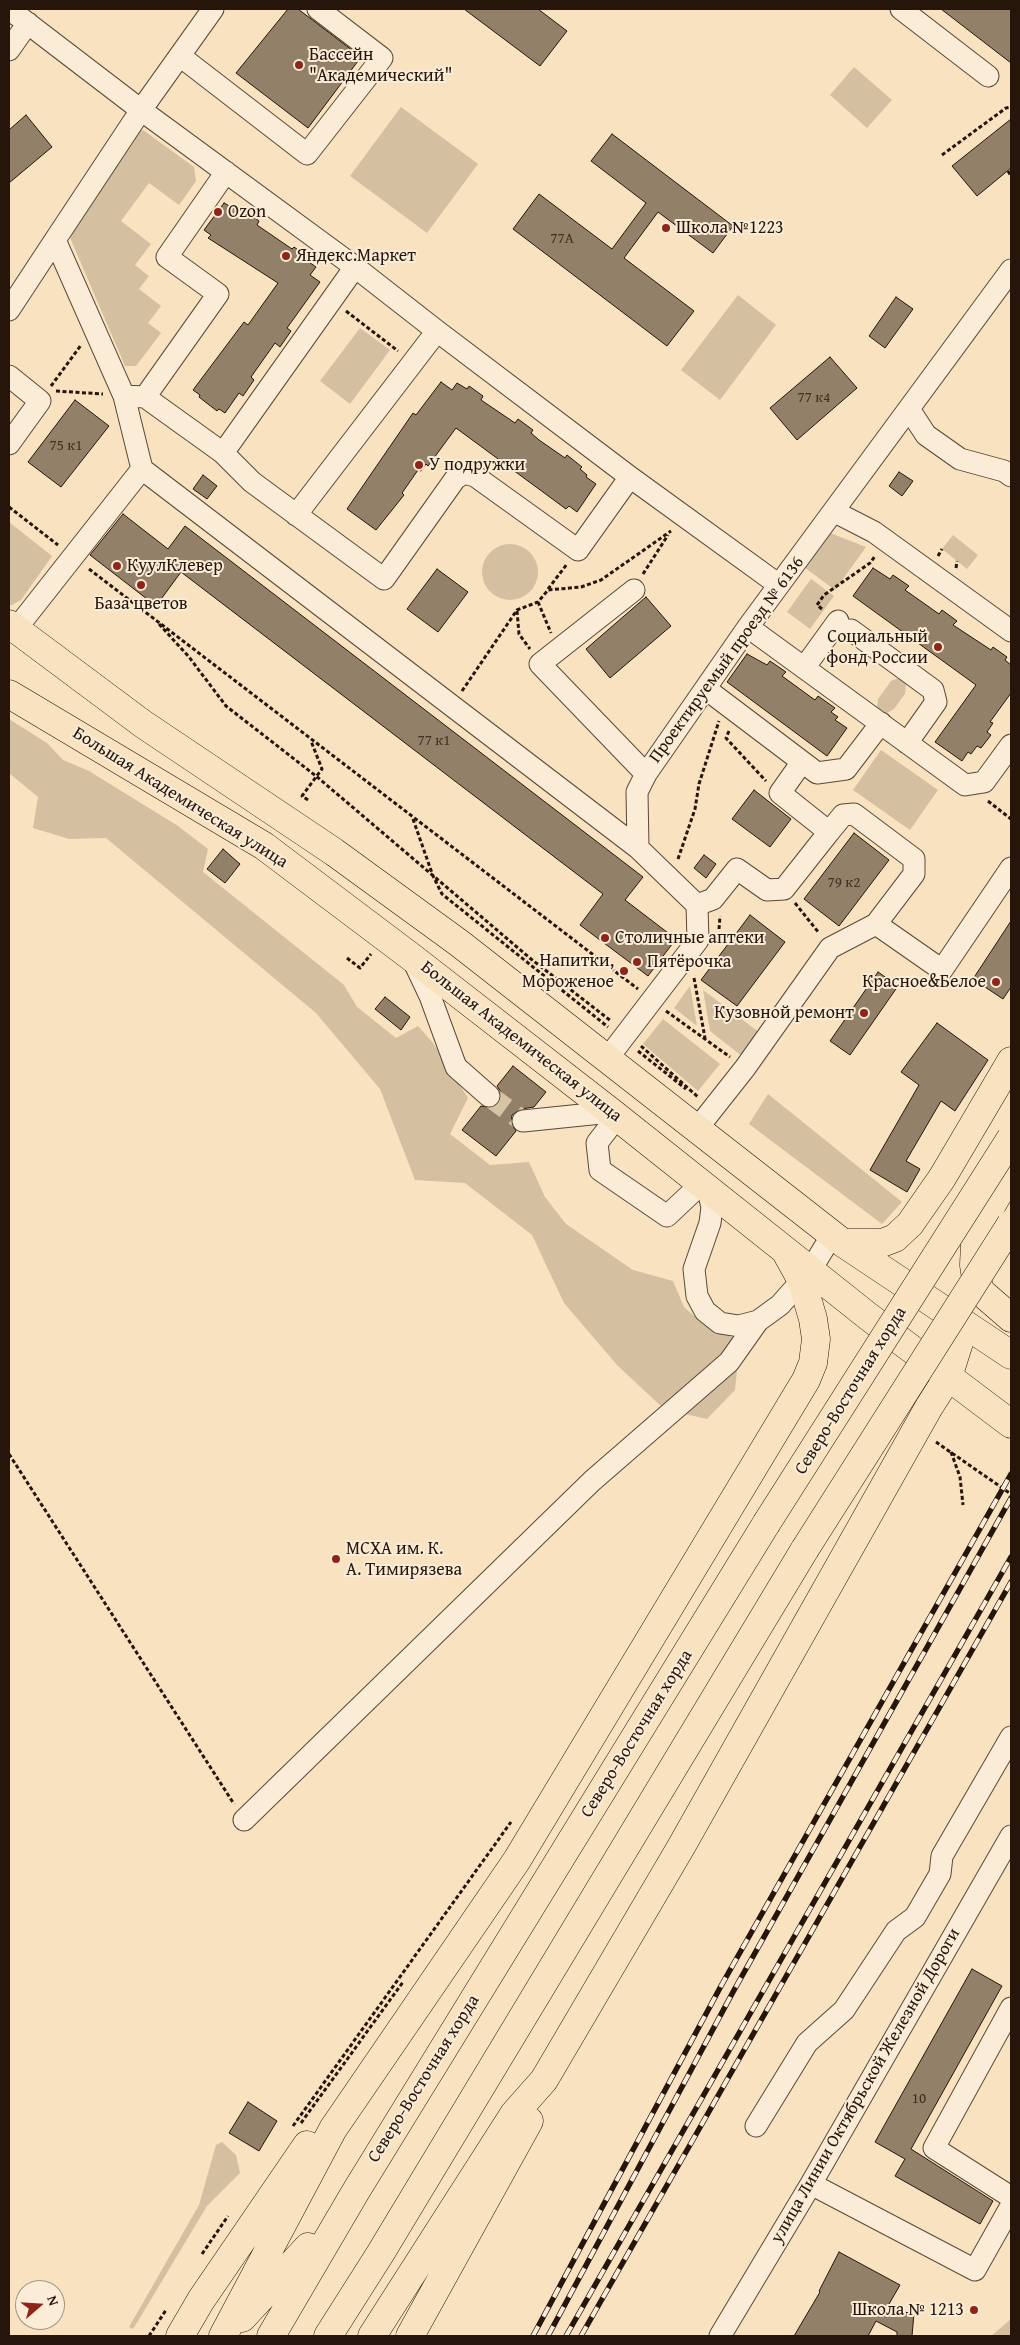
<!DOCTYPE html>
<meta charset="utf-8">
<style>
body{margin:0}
#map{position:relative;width:1020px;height:2345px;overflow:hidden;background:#f8e2c0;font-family:"Gentium Book Plus",serif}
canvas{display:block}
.frame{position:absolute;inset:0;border:10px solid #26150a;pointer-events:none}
.north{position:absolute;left:15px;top:2280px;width:50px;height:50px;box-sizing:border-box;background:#faecd6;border:1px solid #a59684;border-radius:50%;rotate:71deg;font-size:14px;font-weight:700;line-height:20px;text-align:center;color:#26150a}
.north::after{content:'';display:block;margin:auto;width:18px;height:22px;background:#8f2418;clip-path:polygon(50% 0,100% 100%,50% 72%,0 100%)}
</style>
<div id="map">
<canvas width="1020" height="2345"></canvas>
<div class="frame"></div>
<div class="north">N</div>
</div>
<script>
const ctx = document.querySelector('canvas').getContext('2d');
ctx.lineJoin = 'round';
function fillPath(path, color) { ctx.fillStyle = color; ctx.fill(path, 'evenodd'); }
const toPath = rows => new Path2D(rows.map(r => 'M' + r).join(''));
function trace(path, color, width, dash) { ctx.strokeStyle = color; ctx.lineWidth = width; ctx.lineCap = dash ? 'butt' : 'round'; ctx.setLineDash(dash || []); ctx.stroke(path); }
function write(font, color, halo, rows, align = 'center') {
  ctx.font = font + ' "Gentium Book Plus",serif'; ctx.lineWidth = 4; ctx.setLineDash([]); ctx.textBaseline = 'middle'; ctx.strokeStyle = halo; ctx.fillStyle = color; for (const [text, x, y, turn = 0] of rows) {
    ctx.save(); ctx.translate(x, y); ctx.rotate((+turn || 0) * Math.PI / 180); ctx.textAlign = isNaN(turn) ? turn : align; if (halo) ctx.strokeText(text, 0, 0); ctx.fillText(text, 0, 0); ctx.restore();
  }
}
fillPath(toPath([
 [854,67,892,100,867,128,830,95],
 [401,107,478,164,427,233,350,176],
 [143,130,194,167,196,181,179,205,149,183,121,221,151,244,135,265,149,276,139,289,161,306,148,323,161,333,136,366,125,366,71,240,71,227,136,132],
 [738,295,776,325,720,400,681,370],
 [360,328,390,350,350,404,320,381],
 [9,522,52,556,21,600,12,605,9,605],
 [830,533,866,547,835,590,804,567],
 [953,535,978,555,967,569,942,549],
 '482 572a28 28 0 1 1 56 0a28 28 0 1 1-56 0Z',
 [811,579,834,596,810,629,787,612],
 [899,678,906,683,905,694,894,709,885,714,877,709,878,699,891,681],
 [9,719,47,743,63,760,89,771,178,826,208,849,203,872,344,985,357,1007,396,1038,418,1026,433,1043,468,1098,450,1134,490,1165,529,1162,545,1197,566,1224,633,1270,673,1281,684,1307,703,1324,740,1341,735,1390,707,1419,664,1409,617,1365,564,1303,532,1235,465,1183,415,1180,380,1089,316,1013,106,838,69,839,33,828,38,797,9,773],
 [881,750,938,790,910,830,853,790],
 [690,986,697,1026,674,1008],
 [703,990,760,1033,743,1057,710,1031],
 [663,1019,720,1064,698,1091,643,1044],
 [768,1094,902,1202,882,1224,749,1124],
 [222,2142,236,2155,240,2173,207,2206,138,2321,133,2329,129,2327,199,2205,216,2145],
 [1011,2319,1011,2336,991,2336]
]), '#d4bfa1');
const building = toPath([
 [288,9,298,9,361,57,308,128,236,73,288,9],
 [464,9,538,9,567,31,540,66,464,9],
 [941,9,1011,9,1011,63,941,9],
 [26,115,52,147,9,183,9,130,26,115],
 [1011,119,1011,168,977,196,952,166,1011,119],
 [612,134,733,226,713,253,658,212,624,258,694,311,667,346,513,229,539,194,612,249,646,203,591,161,612,134],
 [224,203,242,213,244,210,259,221,257,225,292,249,294,247,308,257,306,260,316,267,310,275,320,282,287,328,291,331,280,347,275,343,251,377,254,380,243,396,239,393,225,413,219,409,217,411,199,397,200,395,193,390,244,322,248,325,278,283,208,238,211,235,204,230,224,203],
 [896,297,913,309,885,348,869,336,896,297],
 [830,357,857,388,797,440,770,408,830,357],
 [441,382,452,390,457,383,467,389,469,386,483,396,481,400,515,423,518,419,533,430,531,433,539,440,565,458,567,455,582,467,580,469,587,475,586,477,596,484,577,512,569,506,566,509,456,428,428,466,426,464,421,471,418,470,402,493,404,495,376,530,347,509,413,413,416,415,441,382],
 [75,400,109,426,61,487,28,462,75,400],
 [899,472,913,481,902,496,889,486,899,472],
 [203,475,217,486,207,499,193,489,203,475],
 [123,514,168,549,185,526,643,877,625,900,676,939,648,976,580,925,603,894,181,572,156,606,90,555,123,514],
 [873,568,890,579,893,575,909,586,905,590,939,614,942,610,957,621,953,625,991,650,993,647,1007,657,1005,660,1011,665,1011,693,990,722,993,723,987,732,991,735,981,748,977,746,971,754,968,752,962,761,935,742,976,685,853,596,873,568],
 [437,569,468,592,438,632,407,609,437,569],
 [646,597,671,626,610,678,586,649,646,597],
 [747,654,767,665,770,661,786,672,782,676,808,695,815,700,818,696,835,708,831,712,838,717,835,720,847,728,827,756,727,682,747,654],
 [754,790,791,819,770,847,732,819,754,790],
 [854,833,889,860,839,926,804,899,854,833],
 [223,849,240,864,225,883,207,869,223,849],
 [704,855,716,864,706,878,694,868,704,855],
 [750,915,785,942,737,1006,701,980,750,915],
 [1011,921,1011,987,1003,999,973,979,1011,921],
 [878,972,898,986,850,1055,830,1041,878,972],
 [385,997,410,1017,401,1030,375,1009,385,997],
 [937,1023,988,1060,955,1111,941,1101,906,1161,920,1169,907,1192,870,1170,919,1085,901,1072,937,1023],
 [513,1066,546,1092,534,1107,521,1109,512,1115,511,1123,516,1131,496,1156,462,1130,481,1106,493,1108,499,1104,501,1092,497,1086,513,1066],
 [972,1969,1002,1986,911,2149,993,2201,980,2224,895,2176,905,2159,875,2142,972,1969],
 [248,2102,277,2121,259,2151,229,2133,248,2102],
 [839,2252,900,2285,885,2311,914,2313,912,2336,897,2336,897,2332,876,2321,868,2336,794,2336,820,2292,819,2291,839,2252]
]);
fillPath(building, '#938069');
trace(building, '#26150a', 1);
trace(toPath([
 [489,1096,523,1121]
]), '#d8c3a5', 21, [21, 11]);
const minor = toPath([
 [9,9,141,110,355,267,437,331,630,477,779,585],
 [901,9,988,76],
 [9,50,28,23],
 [180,56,307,154,382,58,318,9],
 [9,310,55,240],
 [9,376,40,401,9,444],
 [124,396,145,397,223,453,355,267],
 [145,397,218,294,167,257,226,172],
 [909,409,926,435,960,459,1004,471,1011,476],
 [223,453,252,482,384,579,455,479,464,473,475,476,578,550,630,477],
 [142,469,638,848],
 [835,512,874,532,1011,631],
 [296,515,437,331],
 [634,590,540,664,646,774],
 [748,627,965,785,984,782,1011,745],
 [16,629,142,469,124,396,55,240,141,110,213,9],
 [851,630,933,690,936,702,907,743],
 [804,668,838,621],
 [706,689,817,773,846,769,881,723],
 [697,905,713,899,737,869,767,890,784,889,829,832,780,793,802,762],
 [876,924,942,970,1011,868],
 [412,958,430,996,456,1067,489,1096],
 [607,1059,698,940,697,905,638,848,637,792,646,774,748,627,1011,270],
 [617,1117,597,1143,600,1170,667,1216,701,1184],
 [523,1121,611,1112],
 [696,1130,745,1068,830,948,876,924,914,874,914,859,854,814,843,815,829,832],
 [708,1190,712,1207,710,1223,694,1269,697,1296,705,1311,720,1323,739,1326,758,1321,780,1305,810,1271,832,1235],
 [244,1820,592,1481,729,1362,758,1321],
 [1011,2008,934,2148,1011,2197],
 [756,2126,807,2043,844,2010,896,1931,915,1917,940,1874,942,1856,1011,1737],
 [811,2184,975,2270,1011,2206],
 [720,2336,811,2184,1011,1836]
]);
const major = toPath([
 [9,624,143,724,334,852,459,943,843,1243,1011,1355],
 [9,694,264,846,410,956,611,1112,869,1317,1011,1424],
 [1011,1179,998,1194,982,1222,975,1243,974,1265,976,1279,981,1292,1011,1318],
 [843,1243,882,1243,895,1238,910,1224,942,1178,1011,1061],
 [242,2318,308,2247],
 [180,2336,201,2300,307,2145],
 [223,2336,333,2129,517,1860,806,1380,813,1363,816,1339,813,1319,802,1281,787,1254],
 [271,2336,356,2191,766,1524],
 [328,2336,380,2254,805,1549],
 [372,2336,514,2114,544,2080,681,1847,929,1407,948,1377,961,1336,959,1320],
 [410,2336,529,2121]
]);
trace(minor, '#5a4838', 23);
trace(major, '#26150a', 29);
trace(toPath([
 [942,155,1006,108,1011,107],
 [1008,171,1011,176],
 [346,311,398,351],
 [51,386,81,345],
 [56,391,103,394],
 [9,507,58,545],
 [938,556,942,549],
 [956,568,957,561],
 [89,569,638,989],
 [643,574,668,535],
 [548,589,567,564],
 [538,602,551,633],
 [822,609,817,605,824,595,870,563,875,556],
 [517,611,519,634,530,649],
 [159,624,189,657,226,706,316,776,531,959,611,1021],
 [462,691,517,610,538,602,548,590,581,587,601,580,671,531],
 [729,731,726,738,766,781],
 [308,800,302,796,322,769,311,741],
 [988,801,1011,819],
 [413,819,433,876,442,894,608,1027],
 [678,859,695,809,699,784,719,721],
 [795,903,819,933],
 [719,929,720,916],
 [347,958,360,968,371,954],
 [694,978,705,1038],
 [666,1011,730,1057],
 [641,1046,698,1097],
 [638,1051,686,1089],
 [936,1442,1011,1494],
 [951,1452,960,1477,963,1505],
 [9,1454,234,1804],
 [301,2123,403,1982],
 [293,2126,511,1822],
 [202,2254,228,2216],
 [149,2336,166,2310]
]), '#26150a', 3, [4, 2.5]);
trace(minor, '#faecd6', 21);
trace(major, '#f8e2c0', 28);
const rail = toPath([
 [533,2336,721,1986,1011,1474],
 [548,2336,733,1992,1011,1498],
 [566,2336,1011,1557],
 [581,2336,1011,1582]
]);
trace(rail, '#26150a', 5.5);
trace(rail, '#faecd6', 4, [11]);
const majorBridge = toPath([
 [766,1524,1011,1138],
 [805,1549,1011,1224]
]);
trace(majorBridge, '#26150a', 29, []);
trace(majorBridge, '#f8e2c0', 28);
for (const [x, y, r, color] of [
 [299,65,5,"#8f2418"],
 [218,212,5,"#8f2418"],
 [666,228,5,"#8f2418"],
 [286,256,5,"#8f2418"],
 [419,465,5,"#8f2418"],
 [117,566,5,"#8f2418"],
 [141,585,5,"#8f2418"],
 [938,647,5,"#8f2418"],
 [605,938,5,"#8f2418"],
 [637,962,5,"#8f2418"],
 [624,971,5,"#8f2418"],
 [996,982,5,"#8f2418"],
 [864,1013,5,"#8f2418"],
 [336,1559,5,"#8f2418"],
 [974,2310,5,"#8f2418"]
]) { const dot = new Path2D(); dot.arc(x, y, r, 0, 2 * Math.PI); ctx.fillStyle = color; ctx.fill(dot); trace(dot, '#faecd6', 2); }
write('15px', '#413022', null, [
 ["77А",562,239],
 ["77 к4",814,398],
 ["75 к1",66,446],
 ["77 к1",434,741],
 ["79 к2",844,883],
 ["10",919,2099]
]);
write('18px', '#26150a', '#faecd6', [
 ["Бассейн",309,55],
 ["\"Академический\"",309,76],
 ["Ozon",228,212],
 ["Школа №1223",676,228],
 ["Яндекс.Маркет",296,256],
 ["У подружки",429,465],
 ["КуулКлевер",127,566],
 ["База цветов",141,604,"center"],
 ["Социальный",928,637,"right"],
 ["фонд России",928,658,"right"],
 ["Столичные аптеки",615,938],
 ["Напитки,",614,961,"right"],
 ["Мороженое",614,982,"right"],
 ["Пятёрочка",647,962],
 ["Красное&Белое",986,982,"right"],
 ["Кузовной ремонт",854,1013,"right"],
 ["МСХА им. К.",346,1549],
 ["А. Тимирязева",346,1570],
 ["Школа № 1213",964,2310,"right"]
], 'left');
write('18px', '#26150a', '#faecd6', [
 ["Проектируемый проезд № 6136",727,660,-54],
 ["Большая Академическая улица",180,798,32],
 ["Большая Академическая улица",521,1042,38],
 ["Северо-Восточная хорда",851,1391,-58],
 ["Северо-Восточная хорда",637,1734,-58],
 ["Северо-Восточная хорда",424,2079,-58],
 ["улица Линии Октябрьской Железной Дороги",866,2086,-60]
]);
</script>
